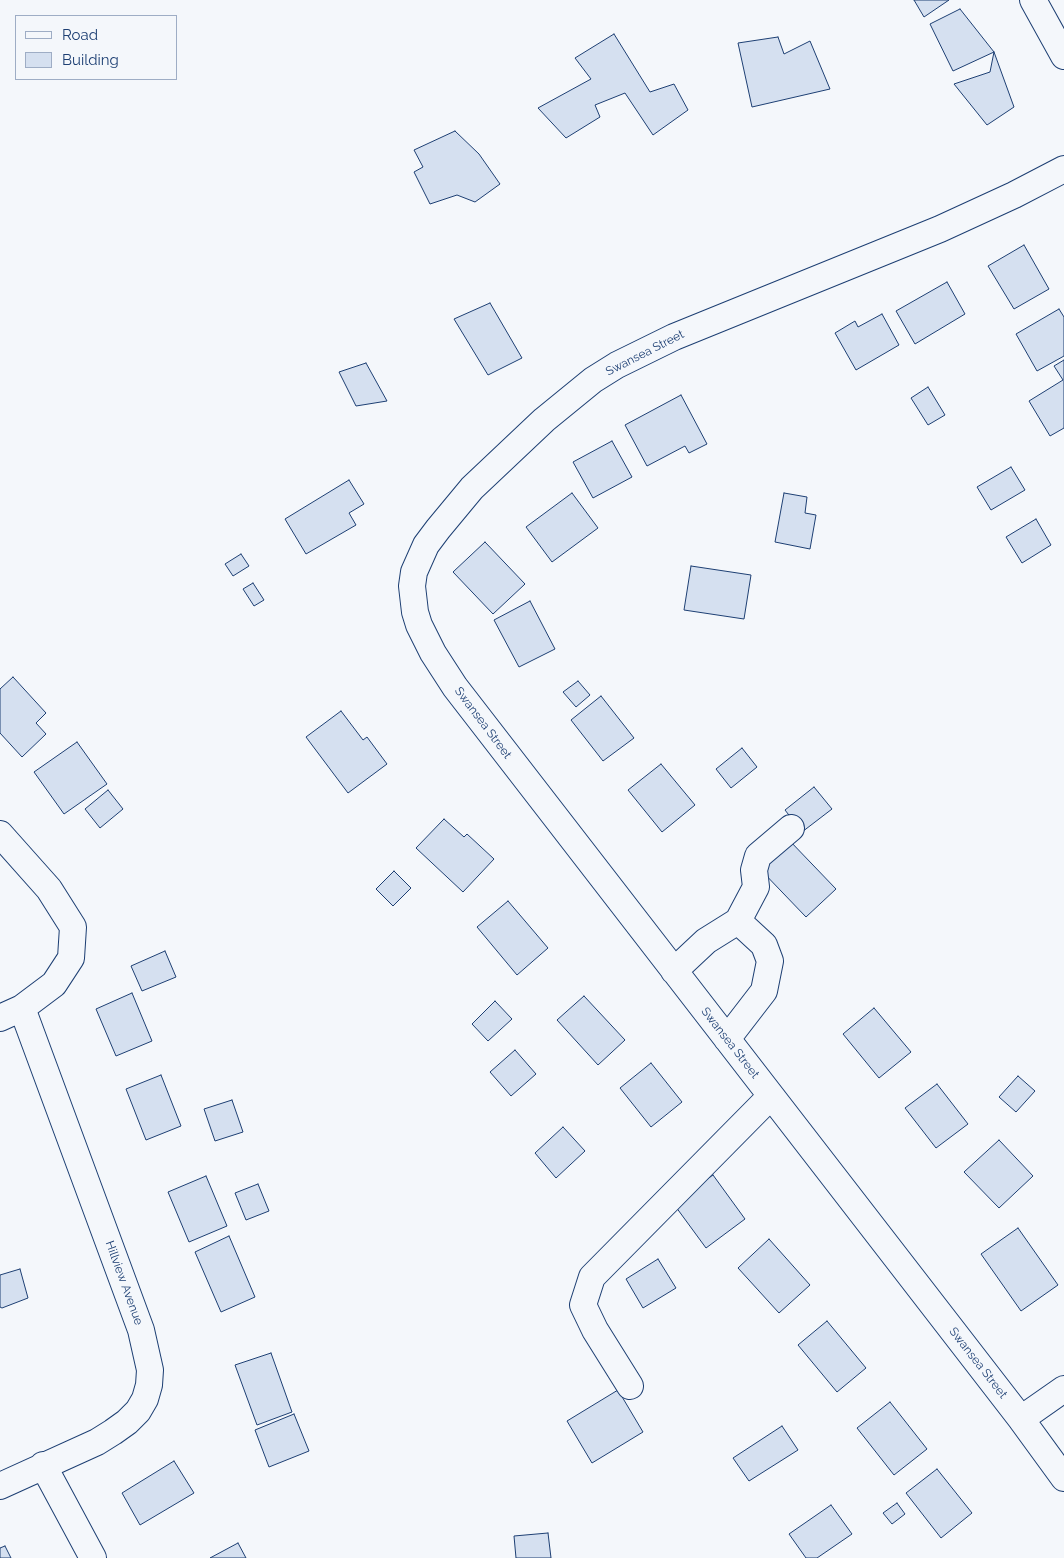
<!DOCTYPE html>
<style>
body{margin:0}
#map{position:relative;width:1064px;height:1558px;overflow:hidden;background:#f4f7fb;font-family:Raleway,sans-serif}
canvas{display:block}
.legend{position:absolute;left:15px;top:15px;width:162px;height:65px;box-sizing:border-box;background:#f4f7fb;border:1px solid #9eadc5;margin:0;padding:6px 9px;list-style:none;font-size:15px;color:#1d3f73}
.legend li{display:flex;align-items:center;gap:10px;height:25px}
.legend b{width:25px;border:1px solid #9eadc5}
</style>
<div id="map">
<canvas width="1064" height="1558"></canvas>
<ul class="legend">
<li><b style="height:6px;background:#f4f7fb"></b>Road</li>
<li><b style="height:14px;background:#d5e0f0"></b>Building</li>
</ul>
</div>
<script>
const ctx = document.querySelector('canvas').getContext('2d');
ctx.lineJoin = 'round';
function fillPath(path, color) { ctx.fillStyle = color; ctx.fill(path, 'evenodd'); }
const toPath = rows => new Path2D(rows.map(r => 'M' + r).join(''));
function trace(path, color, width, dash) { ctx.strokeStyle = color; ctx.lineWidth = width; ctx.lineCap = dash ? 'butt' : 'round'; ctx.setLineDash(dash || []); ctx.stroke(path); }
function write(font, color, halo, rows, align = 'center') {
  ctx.font = font + ' Raleway,sans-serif'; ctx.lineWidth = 4; ctx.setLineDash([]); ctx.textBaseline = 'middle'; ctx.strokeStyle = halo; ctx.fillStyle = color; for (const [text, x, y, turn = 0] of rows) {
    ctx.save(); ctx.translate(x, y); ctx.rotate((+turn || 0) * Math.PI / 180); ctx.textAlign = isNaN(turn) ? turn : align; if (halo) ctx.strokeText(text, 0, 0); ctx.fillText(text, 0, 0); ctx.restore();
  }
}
const building = toPath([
 [914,0,949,0,924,17,914,0],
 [960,9,994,52,953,71,930,24,960,9],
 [614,34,650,92,674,84,688,110,653,135,625,93,595,105,600,117,566,138,538,108,591,79,575,58,614,34],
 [778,37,784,54,810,41,830,89,752,107,738,43,778,37],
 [994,52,1014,107,987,125,954,84,990,72,994,52],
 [455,131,479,154,500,184,475,202,457,195,430,204,414,172,423,167,414,150,455,131],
 [1024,245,1049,289,1014,309,988,266,1024,245],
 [947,282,965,314,915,344,896,311,947,282],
 [490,303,522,358,488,375,454,319,490,303],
 [1059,309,1064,317,1064,356,1037,371,1016,334,1059,309],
 [882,314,899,345,856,370,835,333,855,321,858,327,882,314],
 [1064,360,1064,428,1050,436,1029,401,1063,380,1054,366,1064,360],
 [366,363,387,401,356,406,339,372,366,363],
 [928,387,945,415,928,425,911,398,928,387],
 [681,395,707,444,689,453,685,446,647,466,625,425,681,395],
 [612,441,632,477,593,498,573,462,612,441],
 [1011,467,1025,490,991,510,977,487,1011,467],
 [349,480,364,504,349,513,356,525,306,554,285,519,349,480],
 [572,493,598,528,552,562,526,527,572,493],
 [784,493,807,497,805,513,816,515,810,549,775,542,784,493],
 [1036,519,1051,545,1022,563,1006,537,1036,519],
 [485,542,525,584,493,614,453,572,485,542],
 [241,554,249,566,233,576,225,564,241,554],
 [691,566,751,575,744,619,684,610,691,566],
 [253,583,264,600,254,606,243,589,253,583],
 [530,601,555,649,519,667,494,620,530,601],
 [13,677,46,713,36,723,46,734,22,757,0,733,0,689,13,677],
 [578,681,590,695,576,707,563,692,578,681],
 [601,696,634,738,603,761,571,720,601,696],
 [341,711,363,740,367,737,387,764,348,793,306,737,341,711],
 [77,742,107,784,64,814,34,772,77,742],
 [742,748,757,767,731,788,716,769,742,748],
 [661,764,695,805,662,832,628,790,661,764],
 [814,787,832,809,802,832,785,810,814,787],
 [108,790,123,809,100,828,85,809,108,790],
 [444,819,464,837,467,834,494,859,463,892,416,848,444,819],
 [788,839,836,889,806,917,758,867,788,839],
 [394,871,411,888,393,906,376,889,394,871],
 [508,901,548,948,517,975,477,927,508,901],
 [165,951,176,977,142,991,131,966,165,951],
 [132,993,152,1041,116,1056,96,1009,132,993],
 [584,996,625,1040,598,1065,557,1020,584,996],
 [495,1001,512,1019,488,1041,472,1024,495,1001],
 [874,1008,911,1052,879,1078,843,1034,874,1008],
 [515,1050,536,1074,511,1096,490,1072,515,1050],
 [651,1063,682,1102,651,1127,620,1088,651,1063],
 [161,1075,181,1126,146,1140,126,1089,161,1075],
 [1018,1076,1035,1091,1016,1112,999,1097,1018,1076],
 [937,1084,968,1124,936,1148,905,1108,937,1084],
 [232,1100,243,1132,215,1141,204,1109,232,1100],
 [563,1127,585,1151,556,1178,535,1153,563,1127],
 [999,1140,1033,1176,999,1208,964,1172,999,1140],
 [713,1175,745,1219,706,1248,673,1203,713,1175],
 [206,1176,227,1226,189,1242,168,1192,206,1176],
 [258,1184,269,1211,246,1220,235,1193,258,1184],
 [1018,1228,1058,1285,1021,1311,981,1254,1018,1228],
 [229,1236,255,1297,221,1312,195,1252,229,1236],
 [769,1239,810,1285,779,1313,738,1268,769,1239],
 [658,1259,676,1288,643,1308,626,1279,658,1259],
 [20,1269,28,1298,2,1308,0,1307,0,1275,20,1269],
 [827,1321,866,1368,837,1392,798,1345,827,1321],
 [271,1353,292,1412,257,1425,235,1365,271,1353],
 [618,1390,643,1432,592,1463,567,1421,618,1390],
 [890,1402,927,1449,894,1475,857,1428,890,1402],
 [294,1414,309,1451,269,1467,255,1430,294,1414],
 [782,1426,798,1450,749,1481,733,1458,782,1426],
 [174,1461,194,1493,140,1525,122,1493,174,1461],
 [937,1469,972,1513,941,1538,906,1493,937,1469],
 [897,1503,905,1514,892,1524,883,1513,897,1503],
 [831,1505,852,1534,817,1558,806,1558,789,1534,831,1505],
 [548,1533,551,1558,516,1558,514,1536,548,1533],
 [238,1543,246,1558,210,1558,238,1543],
 [5,1546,11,1558,0,1558,0,1548,5,1546]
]);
fillPath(building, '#d5e0f0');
trace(building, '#1d3f73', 1);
const minor = toPath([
 [1033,0,1064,56],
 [1064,169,1014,195,940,229,674,337,617,365,593,380,544,420,472,488,438,529,426,545,414,572,412,586,415,612,419,625,433,653,455,687,1021,1419,1064,1478],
 [0,834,49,889,73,927,71,958,54,984,22,1008,0,1018],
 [674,971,706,941,738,921,756,887,754,870,758,856,791,828],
 [727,1039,764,991,770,961,764,945,738,921],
 [630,1386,595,1330,583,1305,592,1277,771,1096],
 [1021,1419,1064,1389],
 [43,1465,93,1558],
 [0,1486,97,1442,113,1432,127,1422,138,1411,145,1399,149,1385,150,1370,141,1330,22,1008]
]);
trace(minor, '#1d3f73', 28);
trace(minor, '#f4f7fb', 26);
write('12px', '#1d3f73', '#f4f7fb', [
 ["Swansea Street",645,353,-27],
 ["Swansea Street",483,723,53],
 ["Swansea Street",730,1043,52],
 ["Hillview Avenue",124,1283,70],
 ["Swansea Street",978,1363,52]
]);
</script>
